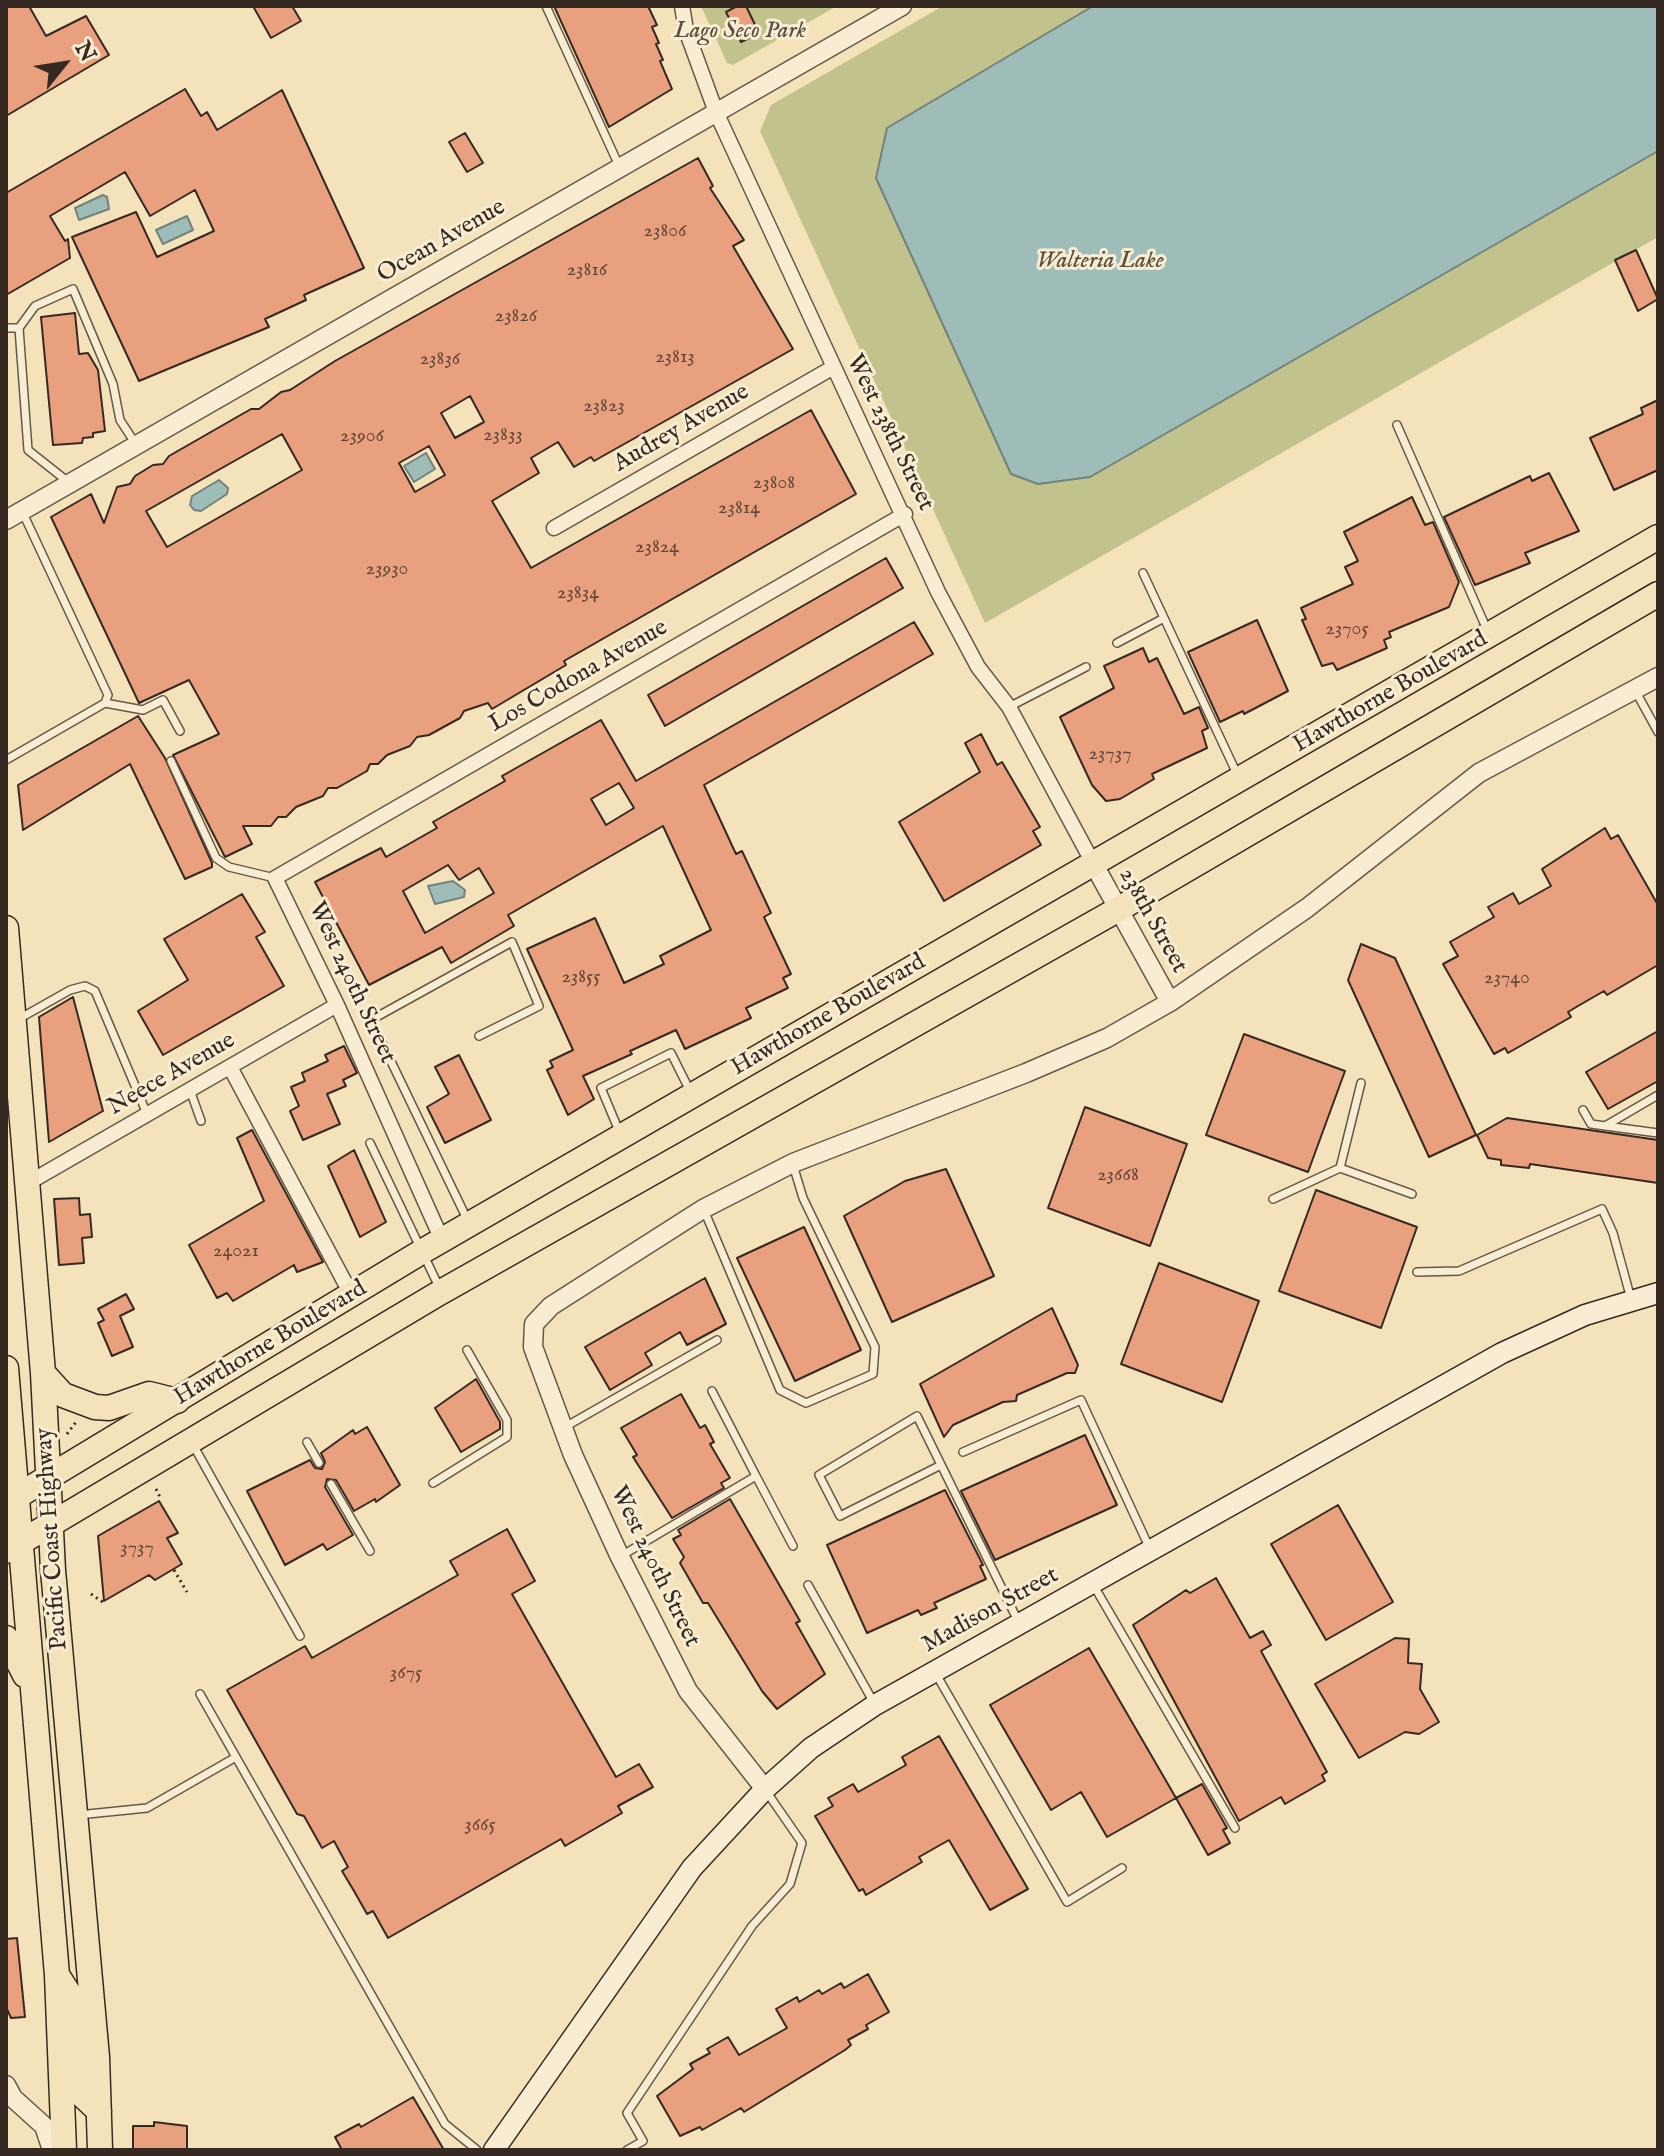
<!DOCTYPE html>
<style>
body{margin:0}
#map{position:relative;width:1664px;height:2156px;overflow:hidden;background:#f4e3ba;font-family:"IM FELL English",serif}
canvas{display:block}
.frame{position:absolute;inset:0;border:8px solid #362922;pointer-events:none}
.north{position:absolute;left:24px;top:24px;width:80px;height:80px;-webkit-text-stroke:6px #f8edd2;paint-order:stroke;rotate:60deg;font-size:22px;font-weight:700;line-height:32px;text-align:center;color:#362922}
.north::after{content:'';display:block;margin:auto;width:28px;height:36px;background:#362922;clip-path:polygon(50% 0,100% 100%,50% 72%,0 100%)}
</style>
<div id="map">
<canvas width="1664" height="2156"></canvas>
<div class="frame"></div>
<div class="north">N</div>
</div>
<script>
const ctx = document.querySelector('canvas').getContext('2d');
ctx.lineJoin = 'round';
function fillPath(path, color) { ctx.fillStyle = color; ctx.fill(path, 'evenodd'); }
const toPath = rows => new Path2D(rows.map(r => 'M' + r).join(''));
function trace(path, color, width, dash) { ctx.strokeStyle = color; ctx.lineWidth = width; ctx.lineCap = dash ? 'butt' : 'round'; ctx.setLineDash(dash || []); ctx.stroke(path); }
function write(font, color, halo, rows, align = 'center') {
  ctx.font = font + ' "IM FELL English",serif'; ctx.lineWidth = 6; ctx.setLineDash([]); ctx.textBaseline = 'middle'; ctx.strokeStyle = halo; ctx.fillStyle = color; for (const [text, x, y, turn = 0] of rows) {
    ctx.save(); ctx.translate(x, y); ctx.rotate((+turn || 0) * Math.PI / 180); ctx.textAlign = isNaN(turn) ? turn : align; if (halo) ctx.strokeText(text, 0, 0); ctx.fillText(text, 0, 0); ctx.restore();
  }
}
fillPath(toPath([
 [701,6,837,6,733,65,727,63],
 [943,6,1658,6,1658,237,985,623,760,131,771,105]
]), '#c1c28c');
const water = toPath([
 [1093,6,1658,6,1658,151,1090,477,1038,484,1011,474,876,178,887,128,1093,6],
 [103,195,107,197,109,209,79,220,75,208,103,195],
 [187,216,193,230,163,244,156,230,187,216],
 [426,453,435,469,414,482,404,466,426,453],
 [219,480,228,488,227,494,201,511,194,510,190,505,192,496,219,480],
 [453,881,465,890,464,897,435,904,428,886,453,881]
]);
fillPath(water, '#9ebdb8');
trace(water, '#74827c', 2);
const building = toPath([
 [6,6,29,6,46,36,86,16,109,55,6,116,6,6],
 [253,6,292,6,301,21,271,38,253,6],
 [554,6,648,6,657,25,652,27,659,43,656,44,663,60,660,61,672,89,609,127,554,6],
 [737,6,746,6,759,33,741,42,726,12,737,6],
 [185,89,201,116,207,112,217,130,282,90,364,268,304,295,306,300,265,319,269,327,139,381,72,237,136,212,157,257,214,231,195,190,150,216,125,172,50,216,65,241,68,239,70,258,6,295,6,193,185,89],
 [465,133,483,163,467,172,449,142,465,133],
 [698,158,713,186,710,188,744,240,733,246,793,349,594,461,591,457,574,467,558,442,531,458,539,473,492,501,531,568,811,410,856,494,564,661,566,665,492,709,488,703,464,711,460,718,429,735,417,737,410,746,387,755,378,764,370,764,367,771,337,788,328,788,323,796,296,807,286,817,278,817,271,826,243,826,252,844,225,857,173,755,219,734,189,680,139,703,51,517,91,494,104,523,117,487,130,484,135,476,153,465,163,464,169,456,251,409,259,409,281,392,290,390,335,361,698,158],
 [470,396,484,422,455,438,441,413,470,396],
 [282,434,302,470,167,547,146,511,282,434],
 [429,446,445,475,415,492,399,463,429,446],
 [1636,250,1658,299,1638,311,1615,260,1636,250],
 [75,313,79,354,88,353,98,370,105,431,93,433,93,437,83,438,82,443,53,445,41,317,75,313],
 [1658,400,1658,470,1614,490,1590,438,1643,414,1641,408,1658,400],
 [1549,473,1579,531,1525,553,1530,563,1475,585,1444,517,1530,476,1532,481,1549,473],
 [1412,497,1425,525,1433,522,1459,582,1449,607,1389,632,1391,637,1384,640,1387,648,1337,670,1333,663,1322,666,1302,620,1306,619,1301,608,1353,584,1345,567,1358,561,1344,532,1412,497],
 [886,558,903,588,665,726,648,695,886,558],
 [1257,620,1288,691,1244,714,1243,711,1220,722,1188,652,1257,620],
 [914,622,933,654,704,785,736,854,742,851,771,913,764,917,791,974,783,978,788,988,746,1008,751,1018,685,1049,676,1030,630,1051,632,1054,583,1076,594,1099,568,1115,547,1070,553,1067,550,1061,573,1050,527,949,595,918,624,983,664,964,660,956,711,930,663,826,508,915,514,926,451,963,442,947,369,985,315,882,381,848,386,857,437,828,433,822,505,781,502,776,601,720,636,781,914,622],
 [619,783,634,808,606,825,591,799,619,783],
 [448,865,459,880,479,868,494,893,425,933,403,891,448,865],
 [1143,648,1149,662,1157,658,1184,714,1199,707,1208,728,1202,731,1207,748,1152,774,1154,779,1120,799,1106,801,1092,785,1060,717,1114,688,1104,666,1143,648],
 [138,716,165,758,212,863,212,867,185,879,130,764,23,830,18,785,138,716],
 [981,734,997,765,1002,762,1040,827,1033,831,1041,845,944,901,899,822,980,772,965,743,981,734],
 [1605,828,1611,839,1618,835,1658,905,1658,965,1607,995,1604,991,1578,1006,1568,1012,1571,1017,1508,1053,1505,1048,1494,1054,1443,964,1458,956,1450,942,1494,917,1488,907,1513,893,1519,904,1551,886,1542,869,1605,828],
 [242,894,265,932,256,937,284,986,163,1055,138,1011,188,980,164,939,242,894],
 [1361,944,1395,958,1476,1135,1429,1157,1348,980,1361,944],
 [73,997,103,1111,49,1142,39,1017,73,997],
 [1658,1031,1658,1081,1608,1109,1586,1072,1658,1031],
 [1244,1034,1345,1071,1308,1172,1206,1135,1244,1034],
 [344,1046,357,1073,343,1080,346,1086,327,1094,340,1124,303,1140,290,1111,299,1106,291,1087,305,1081,302,1073,328,1061,325,1055,344,1046],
 [459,1055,491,1120,445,1143,427,1107,449,1094,435,1067,459,1055],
 [1085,1107,1187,1144,1150,1246,1048,1208,1085,1107],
 [1507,1118,1658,1140,1658,1183,1530,1164,1529,1168,1501,1165,1501,1160,1488,1158,1477,1135,1507,1118],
 [252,1130,323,1262,297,1272,294,1265,233,1301,227,1293,217,1298,189,1245,264,1201,237,1138,252,1130],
 [354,1150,386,1222,360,1237,328,1166,354,1150],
 [946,1169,994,1276,892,1322,844,1216,905,1181,946,1169],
 [1316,1190,1417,1227,1381,1328,1279,1291,1316,1190],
 [79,1198,80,1215,90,1214,92,1237,82,1238,84,1263,59,1265,54,1199,79,1198],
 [804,1227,861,1350,795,1381,737,1258,804,1227],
 [1159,1263,1259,1301,1222,1402,1121,1364,1159,1263],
 [705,1278,726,1324,687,1345,680,1332,645,1353,652,1365,610,1390,585,1347,705,1278],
 [126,1294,134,1309,120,1316,133,1347,112,1356,98,1323,104,1320,98,1309,126,1294],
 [1052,1308,1078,1365,1075,1373,1067,1373,1017,1395,1016,1401,1003,1402,953,1425,944,1437,920,1384,1052,1308],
 [476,1379,500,1422,500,1429,461,1452,435,1408,476,1379],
 [681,1394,700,1428,705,1425,714,1442,710,1444,730,1478,721,1483,724,1488,672,1518,633,1457,637,1455,621,1428,681,1394],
 [367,1427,400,1485,376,1502,375,1499,354,1511,336,1480,327,1479,325,1487,353,1535,327,1550,323,1544,285,1565,247,1491,310,1460,315,1468,322,1469,325,1462,321,1453,353,1430,355,1434,367,1427],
 [1085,1435,1117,1505,995,1560,961,1491,1085,1435],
 [945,1490,983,1565,980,1566,986,1579,934,1603,937,1608,921,1615,918,1610,867,1633,827,1545,945,1490],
 [730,1499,800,1621,796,1623,825,1674,777,1709,762,1691,708,1603,703,1603,680,1563,684,1557,673,1539,681,1535,678,1530,730,1499],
 [159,1501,178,1533,167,1538,182,1564,155,1580,149,1575,104,1601,98,1536,159,1501],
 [1338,1505,1393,1602,1326,1640,1271,1544,1338,1505],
 [507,1529,535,1581,512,1594,616,1777,639,1764,653,1787,618,1806,622,1813,565,1846,561,1839,388,1938,373,1911,367,1914,354,1891,342,1871,348,1867,334,1841,322,1848,304,1816,297,1814,227,1690,305,1646,312,1658,458,1575,450,1561,507,1529],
 [1216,1578,1250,1638,1263,1631,1271,1645,1261,1651,1327,1772,1322,1775,1325,1781,1285,1804,1281,1797,1239,1821,1133,1625,1186,1590,1190,1593,1216,1578],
 [1395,1638,1409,1639,1408,1663,1422,1664,1420,1689,1439,1722,1419,1734,1405,1732,1359,1758,1315,1684,1395,1638],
 [1089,1648,1176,1798,1107,1837,1081,1792,1051,1810,990,1705,1089,1648],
 [939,1736,1028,1889,990,1910,949,1840,919,1857,922,1862,866,1895,863,1889,859,1891,815,1816,833,1806,828,1798,853,1784,858,1792,906,1765,902,1757,939,1736],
 [1202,1784,1227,1828,1223,1830,1230,1843,1208,1855,1176,1798,1202,1784],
 [17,1938,25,2017,11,2018,6,2007,6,1939,17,1938],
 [868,1974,889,2012,866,2025,868,2029,848,2040,851,2045,845,2050,744,2112,741,2108,702,2130,700,2127,680,2136,657,2096,693,2069,690,2064,710,2053,707,2049,728,2037,739,2055,787,2028,776,2009,797,1997,799,2002,819,1990,822,1994,841,1983,844,1988,868,1974],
 [413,2097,444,2150,342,2150,335,2137,359,2124,361,2127,413,2097],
 [154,2122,187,2126,187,2150,133,2150,133,2126,154,2126,154,2122]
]);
fillPath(building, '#e8a07e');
trace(building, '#362922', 2);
const service = toPath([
 [546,6,620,168],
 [6,328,19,328],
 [1397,425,1488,632],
 [67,481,28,450,19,328,35,306,73,289,113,384,120,420,135,443],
 [1143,573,1237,774],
 [1117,643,1164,618],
 [1636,692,1658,732],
 [105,703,143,710,163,700,180,731],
 [1009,707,1086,667],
 [6,760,105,703,108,695,22,511],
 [171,761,216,858,229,867,275,878],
 [17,1020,70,990,85,986,95,991,147,1114],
 [190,1090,201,1121],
 [1658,1095,1605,1126,1658,1133],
 [1583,1110,1591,1124,1605,1126],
 [619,1131,601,1088,671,1053,690,1091],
 [370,1143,440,1289],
 [1340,1168,1412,1194],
 [1273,1199,1340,1168,1361,1083],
 [704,1210,780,1390,806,1403,873,1374,875,1347,803,1198,793,1165],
 [467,1219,371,1020,512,942,539,1006,479,1036],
 [1417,1272,1459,1271,1602,1209,1613,1233,1631,1299],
 [712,1391,756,1476],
 [565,1427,717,1340],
 [307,1442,319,1463],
 [192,1443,300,1636],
 [963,1452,1081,1400,1150,1549],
 [941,1465,840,1516,819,1475,917,1416,1019,1623],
 [433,1483,507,1437,507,1420,467,1350],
 [331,1484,370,1551],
 [621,1556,756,1476,793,1546],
 [808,1585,874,1703],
 [1094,1586,1235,1828],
 [936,1674,1067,1902,1122,1868],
 [200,1694,445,2124,477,2150],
 [78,1815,147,1808,236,1757],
 [627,2150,643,2141,627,2113,752,1926,790,1884,802,1843,766,1791]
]);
const minor = toPath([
 [682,6,686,30,716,112,938,592,978,667,1009,707,1093,863],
 [554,528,832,368],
 [230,1067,351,1294],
 [28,1183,337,1005],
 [442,1240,337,1005,275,878,905,514]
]);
const tertiary = toPath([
 [6,520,902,6],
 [1093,863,1170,1002],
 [765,1789,688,1691,620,1557,573,1455,533,1347,534,1324,551,1306,703,1209,793,1163,1026,1073,1107,1038,1170,1002,1307,908,1479,773,1658,677],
 [6,2085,13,2098,44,2126,52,2150]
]);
const secondary = toPath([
 [494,2150,692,1868,765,1789,811,1748,875,1705,1502,1353,1585,1315,1658,1293]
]);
const primary = toPath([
 [6,1503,423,1251,1658,537],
 [6,1551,441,1292,1117,910,1658,594]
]);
const trunk = toPath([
 [6,928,43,1373,53,1570,97,2057,100,2150],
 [6,1368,57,1975,64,2150],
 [43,1373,63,1395,95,1407,109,1408,149,1394,177,1401],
 [6,1638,25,1675],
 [57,1975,75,2003,83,2096,99,2111]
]);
trace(service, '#665848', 10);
trace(minor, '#665848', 17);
trace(tertiary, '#665848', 21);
trace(secondary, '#362922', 23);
trace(primary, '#362922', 27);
trace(trunk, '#362922', 27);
trace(toPath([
 [67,1434,76,1422],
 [156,1489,160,1497],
 [174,1570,187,1592],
 [91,1594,104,1603]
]), '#362922', 3, [2, 4]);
trace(service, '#f8edd2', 7);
trace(minor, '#f8edd2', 14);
trace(tertiary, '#f8edd2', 18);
trace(secondary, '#f8edd2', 20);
trace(primary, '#f4e3ba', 24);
trace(trunk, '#f4e3ba', 24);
write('20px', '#624739', null, [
 ["23806",665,232],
 ["23816",587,271],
 ["23826",516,317],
 ["23813",675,358],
 ["23836",440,360],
 ["23823",604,407],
 ["23833",503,436],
 ["23906",362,437],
 ["23808",774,484],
 ["23814",739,509],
 ["23824",657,548],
 ["23930",387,570],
 ["23834",578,594],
 ["23705",1347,630],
 ["23737",1110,755],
 ["23855",581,978],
 ["23740",1507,979],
 ["23668",1118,1176],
 ["24021",236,1252],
 ["3737",137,1549],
 ["3675",406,1674],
 ["3665",480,1826]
]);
write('italic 24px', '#594f3c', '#f8edd2', [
 ["Lago Seco Park",740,32],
 ["Walteria Lake",1100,262]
]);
write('24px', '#362922', '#f8edd2', [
 ["Ocean Avenue",442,242,-30],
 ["Audrey Avenue",682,429,-30],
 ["West 238th Street",889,433,64],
 ["Los Codona Avenue",579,677,-30],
 ["Hawthorne Boulevard",1391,693,-30],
 ["238th Street",1152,921,61],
 ["West 240th Street",351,983,65],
 ["Hawthorne Boulevard",829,1016,-30],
 ["Neece Avenue",172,1075,-30],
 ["Hawthorne Boulevard",271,1344,-31],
 ["Pacific Coast Highway",53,1539,-94],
 ["West 240th Street",654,1567,64],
 ["Madison Street",991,1611,-29]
]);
</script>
